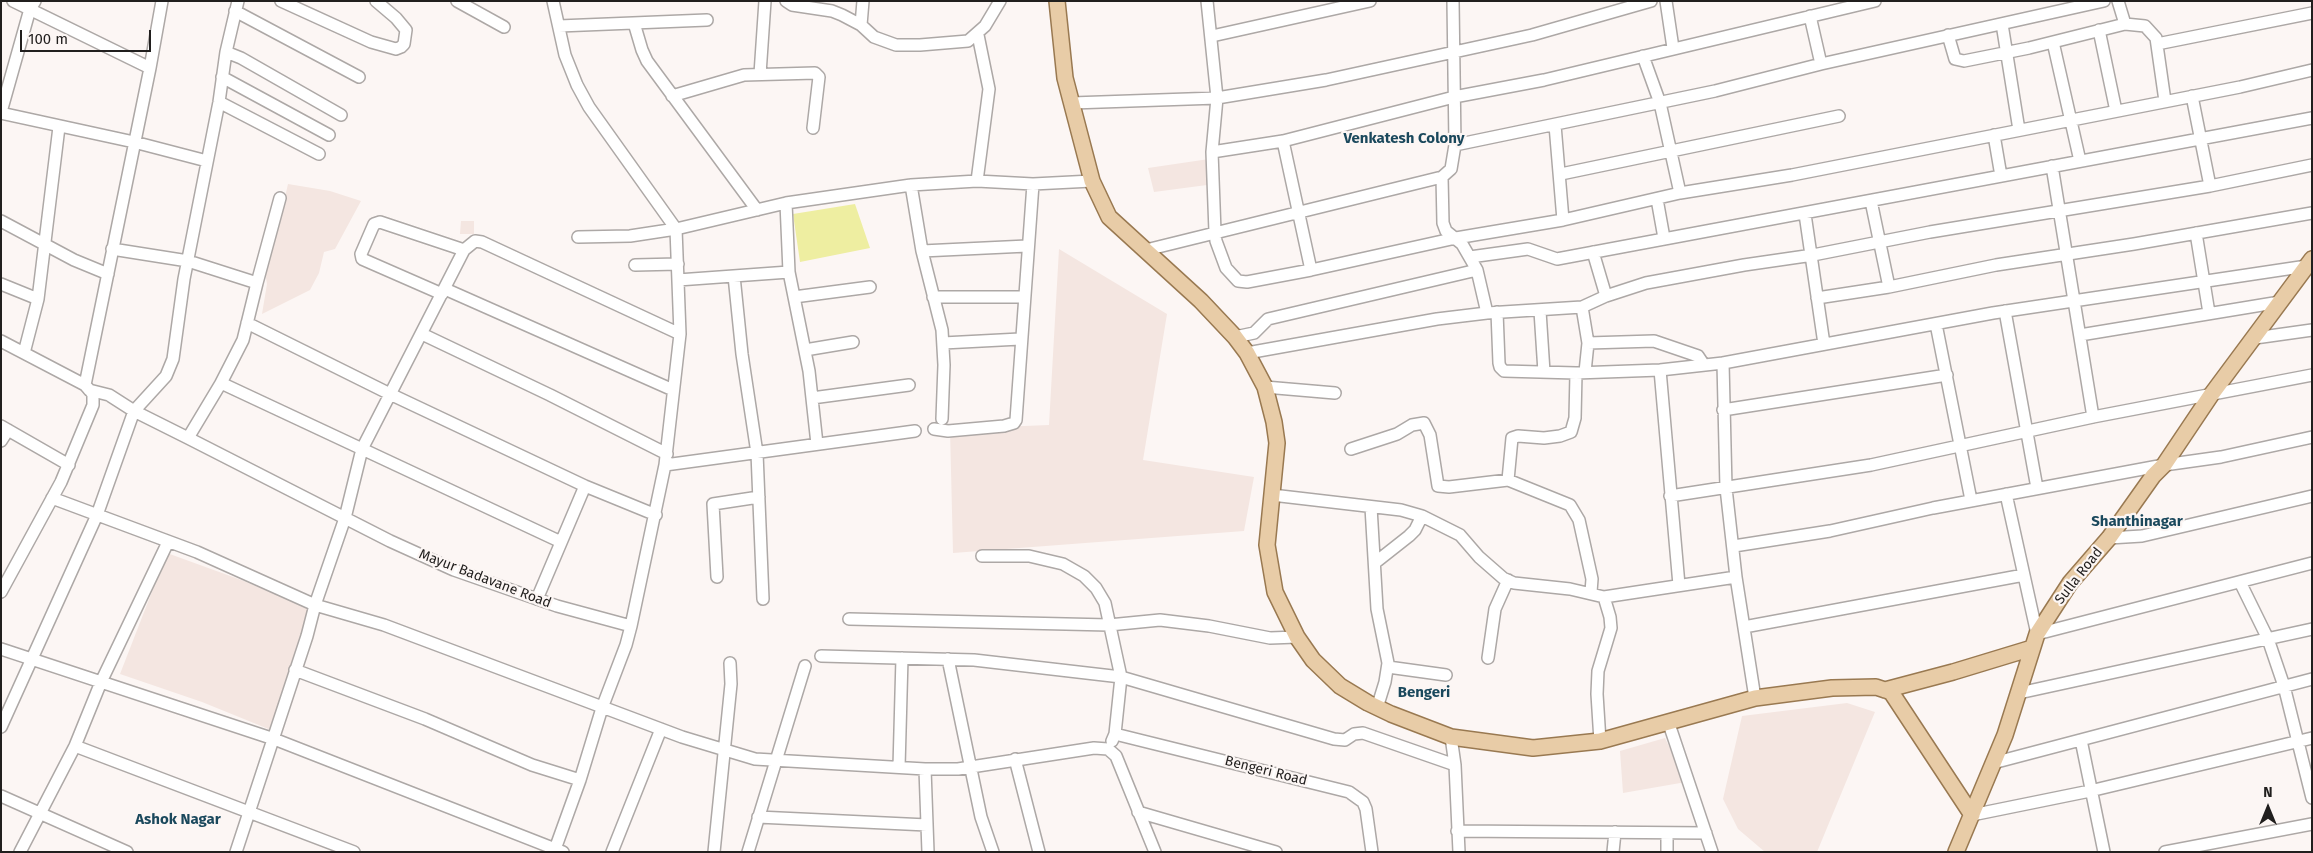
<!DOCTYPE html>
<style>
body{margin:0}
#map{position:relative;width:2313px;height:853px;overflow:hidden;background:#fcf6f4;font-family:"Fira Sans",sans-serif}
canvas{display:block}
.frame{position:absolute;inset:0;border:2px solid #211f1e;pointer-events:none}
.north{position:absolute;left:2243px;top:783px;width:50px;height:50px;-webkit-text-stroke:4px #fcf6f4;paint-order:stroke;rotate:0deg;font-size:14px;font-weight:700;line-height:20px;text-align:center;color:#211f1e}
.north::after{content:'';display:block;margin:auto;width:18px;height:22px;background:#211f1e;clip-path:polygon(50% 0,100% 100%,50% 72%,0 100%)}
.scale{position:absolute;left:20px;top:30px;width:131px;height:22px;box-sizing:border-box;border:2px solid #211f1e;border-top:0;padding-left:6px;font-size:15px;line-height:18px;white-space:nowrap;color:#211f1e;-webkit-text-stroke:4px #fcf6f4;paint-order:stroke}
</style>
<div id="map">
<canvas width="2313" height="853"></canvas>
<div class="frame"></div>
<div class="north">N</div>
<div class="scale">100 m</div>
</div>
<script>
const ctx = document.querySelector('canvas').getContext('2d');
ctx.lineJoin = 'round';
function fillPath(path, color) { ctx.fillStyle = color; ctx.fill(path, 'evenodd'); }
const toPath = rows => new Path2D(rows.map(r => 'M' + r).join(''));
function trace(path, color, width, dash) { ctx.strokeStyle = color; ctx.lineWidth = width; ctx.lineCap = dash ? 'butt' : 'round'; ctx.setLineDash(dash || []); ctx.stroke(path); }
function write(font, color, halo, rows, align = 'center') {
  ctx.font = font + ' "Fira Sans",sans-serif'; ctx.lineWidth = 4.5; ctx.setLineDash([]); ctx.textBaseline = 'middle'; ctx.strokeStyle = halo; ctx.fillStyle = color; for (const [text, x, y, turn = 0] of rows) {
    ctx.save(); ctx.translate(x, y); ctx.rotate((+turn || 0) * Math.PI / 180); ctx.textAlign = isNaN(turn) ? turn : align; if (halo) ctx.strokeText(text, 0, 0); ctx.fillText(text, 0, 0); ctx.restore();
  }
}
fillPath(toPath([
 [1209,159,1207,185,1154,192,1148,168],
 [288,184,330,191,361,201,335,249,324,252,319,273,310,290,262,314,267,284,263,260,273,249],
 [461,221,474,221,474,234,460,234],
 [1059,249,1167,314,1143,460,1254,477,1244,531,953,553,950,429,1049,425],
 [167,553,244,581,310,609,271,730,202,702,120,674],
 [1847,703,1875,712,1817,852,1765,852,1738,829,1723,799,1742,716],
 [1665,738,1686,782,1623,793,1620,751]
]), '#f4e6e1');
fillPath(toPath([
 [855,204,870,248,800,262,793,214]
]), '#eeeea1');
const minor = toPath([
 [13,1,150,68],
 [281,1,371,42,396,49,401,47,404,44,406,30,396,18,376,1],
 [457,1,504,27],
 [553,1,565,55,577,85,589,107,676,229,680,334,665,465,631,626,626,645,602,708,580,780,554,852],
 [786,1,792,5,832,11,842,15,861,25,874,37,896,45,920,45,968,41,985,26,1000,1],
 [1651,1,1532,35,1326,80,1217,98,1212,152,1215,232,1216,241,1226,268,1238,281,1247,282,1311,270,1456,238,1563,220,1680,193,1792,175,2240,87,2312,70],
 [1666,1,1673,48],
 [2118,1,2125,24],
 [235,11,359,77],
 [1810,16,1821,64],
 [634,23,642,50,647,61,757,210],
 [2002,24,2019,130],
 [861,25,863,1],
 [559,26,707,20],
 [2099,30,2116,111],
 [1948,35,1955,59,1964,61,2029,48,2125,24,2145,26,2156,38,2165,101],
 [1212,36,1370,1],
 [2053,42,2080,161],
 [2157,44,2312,13],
 [226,52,241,58,341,115],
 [1643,56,1660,103,1680,193],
 [760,74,765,1],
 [222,77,329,135],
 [672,96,744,75,815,73,819,77,813,128],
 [2192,96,2210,186],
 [219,102,319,154],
 [1072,103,1217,98,1207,1],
 [1,112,30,9,35,1],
 [1,113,134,142,207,161],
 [1555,125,1563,220],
 [1994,135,2001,176],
 [1283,141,1311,270],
 [1455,145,1715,91,1821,64,2104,1],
 [1212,152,1283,141,1454,97,1544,80,1875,1],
 [2052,166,2093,417],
 [1561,174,1839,116],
 [1442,177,1443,223,1446,231,1462,244,1477,270,1487,313],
 [977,181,989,89,978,35],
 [911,185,922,251,942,330,944,365,942,419],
 [1657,199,1664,238],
 [1871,201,1889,287],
 [786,203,789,272,809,371,817,444],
 [1805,214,1824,344],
 [1,221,74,260,108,274],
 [2196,233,2209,313],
 [578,237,630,236,676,229,786,203,911,185,977,181,1033,184,1092,181],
 [112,249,188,261,257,283,243,340,221,383,561,542],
 [1146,250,1442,177,1451,169,1455,145,1453,1],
 [922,251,1027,246],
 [1593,252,1606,296],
 [1470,257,1528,249,1557,259,2312,118],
 [635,265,678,264],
 [734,276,742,354,757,453,763,599],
 [678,280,789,272],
 [257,283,280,198],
 [1,284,38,299],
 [445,289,673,390],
 [442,294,362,259,361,254,374,224,380,222,464,250],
 [794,297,870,287],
 [933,297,1023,297],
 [1817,298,1889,287,1996,265,2134,244,2312,213],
 [1582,307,1588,343,1585,372],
 [1540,311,1544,372],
 [2005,311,2037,488],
 [1497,312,1499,363,1500,367,1504,371,1576,373,1660,370,1723,363],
 [247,323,390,394,585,486,656,515],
 [1936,324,1971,500],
 [422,334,550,395,667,454],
 [2080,335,2280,302],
 [1235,337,1254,333,1268,319,1477,270],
 [2255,338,2312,330],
 [1,341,85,385,93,394,93,405,61,482,1,592],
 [943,343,1020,339],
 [1588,343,1654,341,1698,356,1704,365],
 [805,350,853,342],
 [24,353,38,299,59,127],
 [1247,353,1437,319,1487,313,1582,307,1606,296,1646,283,1744,265,1813,255,1930,232,2210,186,2312,165],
 [1660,370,1679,585],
 [85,385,150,68,162,1],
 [1265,387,1335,393],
 [89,390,109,395,134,411,188,438,390,541,454,570,557,606,631,626],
 [812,398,909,385],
 [1723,410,1947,375],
 [1,426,69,465],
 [934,429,948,431,1004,426,1014,423,1016,420,1033,184],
 [188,438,221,383],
 [1,441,8,430],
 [1351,449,1397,434,1412,425,1424,423,1430,435,1438,486,1449,487,1508,480,1570,505,1579,520,1592,579,1591,592],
 [665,465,915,431],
 [1508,480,1512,438,1518,436,1544,438,1560,436,1571,432,1575,418,1576,373],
 [2006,494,2037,634,2312,563],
 [1272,495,1401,510,1422,516,1460,535,1479,557,1503,578,1514,583,1570,589,1604,597,1610,617,1611,628,1598,671,1597,694,1600,741],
 [1670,496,1871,465,2093,417,2312,375],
 [52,498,197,552,315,605,384,625,682,737,755,759,925,769,958,769,1094,748,1108,749,1116,756,1155,852],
 [1371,507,1377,609,1388,663,1385,682,1377,708],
 [2109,538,2142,536,2312,496],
 [1734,546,1830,531,1933,508,2164,465,2221,457,2312,437],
 [982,556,1029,556,1063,564,1084,576,1096,588,1105,603,1121,677,1115,734,1112,741],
 [1376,562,1409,536,1415,530,1422,516],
 [717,577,713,504,759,497],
 [2240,582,2268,639,2284,686,2312,798],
 [1604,597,1736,577],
 [537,599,585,486],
 [849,619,1109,625,1160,620,1209,626,1270,638,1297,637],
 [1744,627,2024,575],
 [1,649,274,739,563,852],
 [821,656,974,660,1121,677,1334,739,1345,740,1354,734,1363,733,1455,765],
 [1488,658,1495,609,1508,580],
 [948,659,981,817,993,852],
 [1388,667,1446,675],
 [295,670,425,719,532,765,580,780],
 [2019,693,2312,629],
 [1755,698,1736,577,1726,488,1723,363,1993,313,2307,266],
 [1668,721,1712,852],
 [1,727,97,515,134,411,166,376,173,359,184,279,219,102,226,52,238,1],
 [1115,734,1349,792,1363,802,1366,809,1372,852],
 [1451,737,1455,765,1459,852],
 [2081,740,2104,852],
 [75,746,354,852],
 [1015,759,1039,852],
 [1993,763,2312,679],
 [899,767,902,658],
 [925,769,928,852],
 [1,796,127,852],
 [1138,812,1276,852],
 [1972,815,2090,791,2312,738],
 [758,817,927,825],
 [1457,831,1706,833],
 [1667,834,1667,852],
 [20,852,75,746,101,682,168,542],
 [236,852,307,636,315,605,345,518,362,449,464,250,475,241,482,242,680,334],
 [612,852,661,729],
 [714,852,731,684,730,663],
 [748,852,805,666],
 [1613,852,1615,832],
 [2165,852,2312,824]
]);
const major = toPath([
 [1057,1,1065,78,1092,181,1109,217,1201,301,1235,337,1247,353,1265,387,1274,422,1277,443,1267,545,1275,592,1297,637,1313,660,1340,686,1368,703,1391,714,1451,737,1533,748,1600,741,1755,698,1832,688,1876,687,1891,692,1972,815],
 [1885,690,1953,672,2032,648],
 [1956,852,2005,735,2037,634,2070,583,2109,538,2153,476,2164,465,2211,395,2312,259]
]);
trace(minor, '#ada8a6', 14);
trace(major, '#997951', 18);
trace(minor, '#fff', 11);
trace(major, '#e8cca7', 15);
write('14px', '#211f1e', '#fcf6f4', [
 ["Sulla Road",2079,576,-52],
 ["Mayur Badavane Road",485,579,21],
 ["Bengeri Road",1266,771,14]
]);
write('bold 15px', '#1a485c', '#fcf6f4', [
 ["Venkatesh Colony",1404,139],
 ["Shanthinagar",2137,522],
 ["Bengeri",1424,693],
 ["Ashok Nagar",178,820]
]);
</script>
